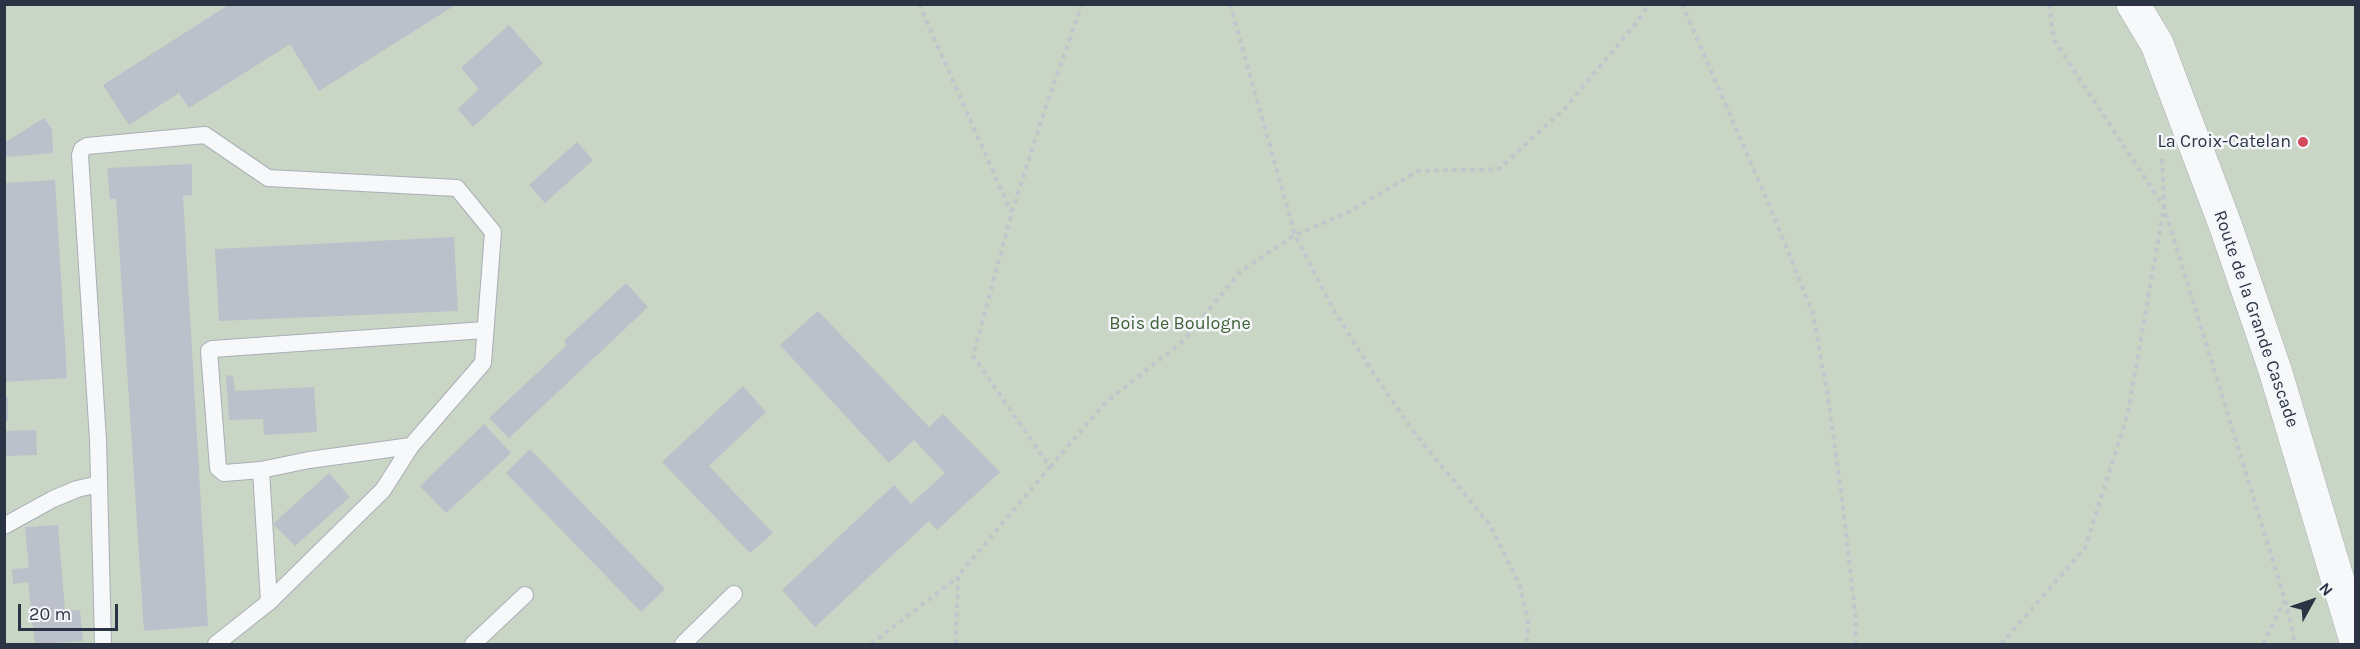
<!DOCTYPE html>
<style>
body{margin:0}
#map{position:relative;width:2360px;height:649px;overflow:hidden;background:#e4e7ec;font-family:Karla,sans-serif}
canvas{display:block}
.frame{position:absolute;inset:0;border:6px solid #2b3445;pointer-events:none}
.north{position:absolute;left:2282px;top:571px;width:60px;height:60px;-webkit-text-stroke:4px #f4f6f9;paint-order:stroke;rotate:50deg;font-size:16px;font-weight:700;line-height:24px;text-align:center;color:#2b3445}
.north::after{content:'';display:block;margin:auto;width:21px;height:27px;background:#2b3445;clip-path:polygon(50% 0,100% 100%,50% 72%,0 100%)}
.scale{position:absolute;left:18px;top:604px;width:100px;height:27px;box-sizing:border-box;border:3px solid #2b3445;border-top:0;padding-left:8px;font-size:18px;line-height:21px;white-space:nowrap;color:#2b3445;-webkit-text-stroke:4px #f4f6f9;paint-order:stroke}
</style>
<div id="map">
<canvas width="2360" height="649"></canvas>
<div class="frame"></div>
<div class="north">N</div>
<div class="scale">20 m</div>
</div>
<script>
const ctx = document.querySelector('canvas').getContext('2d');
ctx.lineJoin = 'round';
function fillPath(path, color) { ctx.fillStyle = color; ctx.fill(path, 'evenodd'); }
const toPath = rows => new Path2D(rows.map(r => 'M' + r).join(''));
function trace(path, color, width, dash) { ctx.strokeStyle = color; ctx.lineWidth = width; ctx.lineCap = dash ? 'butt' : 'round'; ctx.setLineDash(dash || []); ctx.stroke(path); }
function write(font, color, halo, rows, align = 'center') {
  ctx.font = font + ' Karla,sans-serif'; ctx.lineWidth = 5; ctx.setLineDash([]); ctx.textBaseline = 'middle'; ctx.strokeStyle = halo; ctx.fillStyle = color; for (const [text, x, y, turn = 0] of rows) {
    ctx.save(); ctx.translate(x, y); ctx.rotate((+turn || 0) * Math.PI / 180); ctx.textAlign = isNaN(turn) ? turn : align; if (halo) ctx.strokeText(text, 0, 0); ctx.fillText(text, 0, 0); ctx.restore();
  }
}
fillPath(toPath([
 [4,5,2355,5,2355,644,5,644]
]), '#c9d6c5');
fillPath(toPath([
 [230,4,457,4,319,91,290,44,189,108,179,93,129,125,103,85],
 [509,25,543,63,473,127,458,109,479,89,461,68],
 [44,118,52,129,53,153,4,157,4,143],
 [577,142,593,160,545,203,529,185],
 [192,164,192,195,183,196,208,626,144,631,116,199,110,199,107,168],
 [55,180,67,378,4,382,4,183],
 [454,237,458,311,219,321,215,249],
 [626,283,648,307,509,438,489,418,567,345,564,341],
 [818,311,929,427,943,414,1000,472,937,530,929,521,815,627,782,590,894,485,911,504,945,473,914,440,889,463,780,345],
 [226,375,233,376,235,391,314,387,317,432,264,435,263,419,229,420],
 [743,386,766,412,709,466,773,533,750,553,662,462],
 [4,397,8,397,8,421,4,421],
 [484,424,511,453,446,513,420,486],
 [36,430,37,455,4,456,4,431],
 [530,449,665,589,641,612,506,473],
 [329,473,350,497,295,546,273,524],
 [58,525,65,611,80,610,83,641,35,644,28,582,13,584,12,569,29,568,25,527]
]), '#bbc0ca');
const lane = toPath([
 [411,446,309,460,261,470,224,473,218,468,209,351,212,349,485,330],
 [261,470,269,602],
 [4,526,53,499,77,489,99,484],
 [103,644,98,440,80,155,82,149,87,146,205,135,268,178,457,188,493,232,483,363,411,446,383,490,269,602,216,644],
 [473,644,525,595],
 [683,644,734,594]
]);
const street = toPath([
 [2133,4,2157,44,2226,227,2275,370,2356,641]
]);
trace(lane, '#a9aeb7', 18);
trace(street, '#a9aeb7', 34);
trace(toPath([
 [919,4,1011,212],
 [1230,4,1295,235,1335,312,1370,368,1413,431,1490,525,1519,583,1528,619,1527,644],
 [1682,4,1773,214,1813,314,1828,397,1842,499,1856,620,1855,644],
 [2049,4,2054,40,2164,207,2285,600,2295,644],
 [1050,467,1106,402,1182,342,1241,271,1295,235,1347,213,1418,171,1499,169,1566,107,1637,22,1649,4],
 [871,644,958,577],
 [956,644,958,576,1050,467,973,356,1012,212,1046,106,1082,4],
 [2001,644,2085,548,2128,413,2164,207,2162,155],
 [2263,644,2284,601]
]), '#c2c5cb', 4, [4.5, 4.5]);
trace(lane, '#f7f8fa', 16);
trace(street, '#f7f8fa', 33);
for (const [x, y, r, color] of [
 [2303,142,6,"#d1495b"]
]) { const dot = new Path2D(); dot.arc(x, y, r, 0, 2 * Math.PI); ctx.fillStyle = color; ctx.fill(dot); trace(dot, '#f4f6f9', 2); }
write('18px', '#2b3445', '#f4f6f9', [
 ["La Croix-Catelan",2291,142]
], 'right');
write('18px', '#2b3445', '#f4f6f9', [
 ["Route de la Grande Cascade",2256,319,71]
]);
write('18px', '#3f6138', '#f4f6f9', [
 ["Bois de Boulogne",1180,324]
]);
</script>
